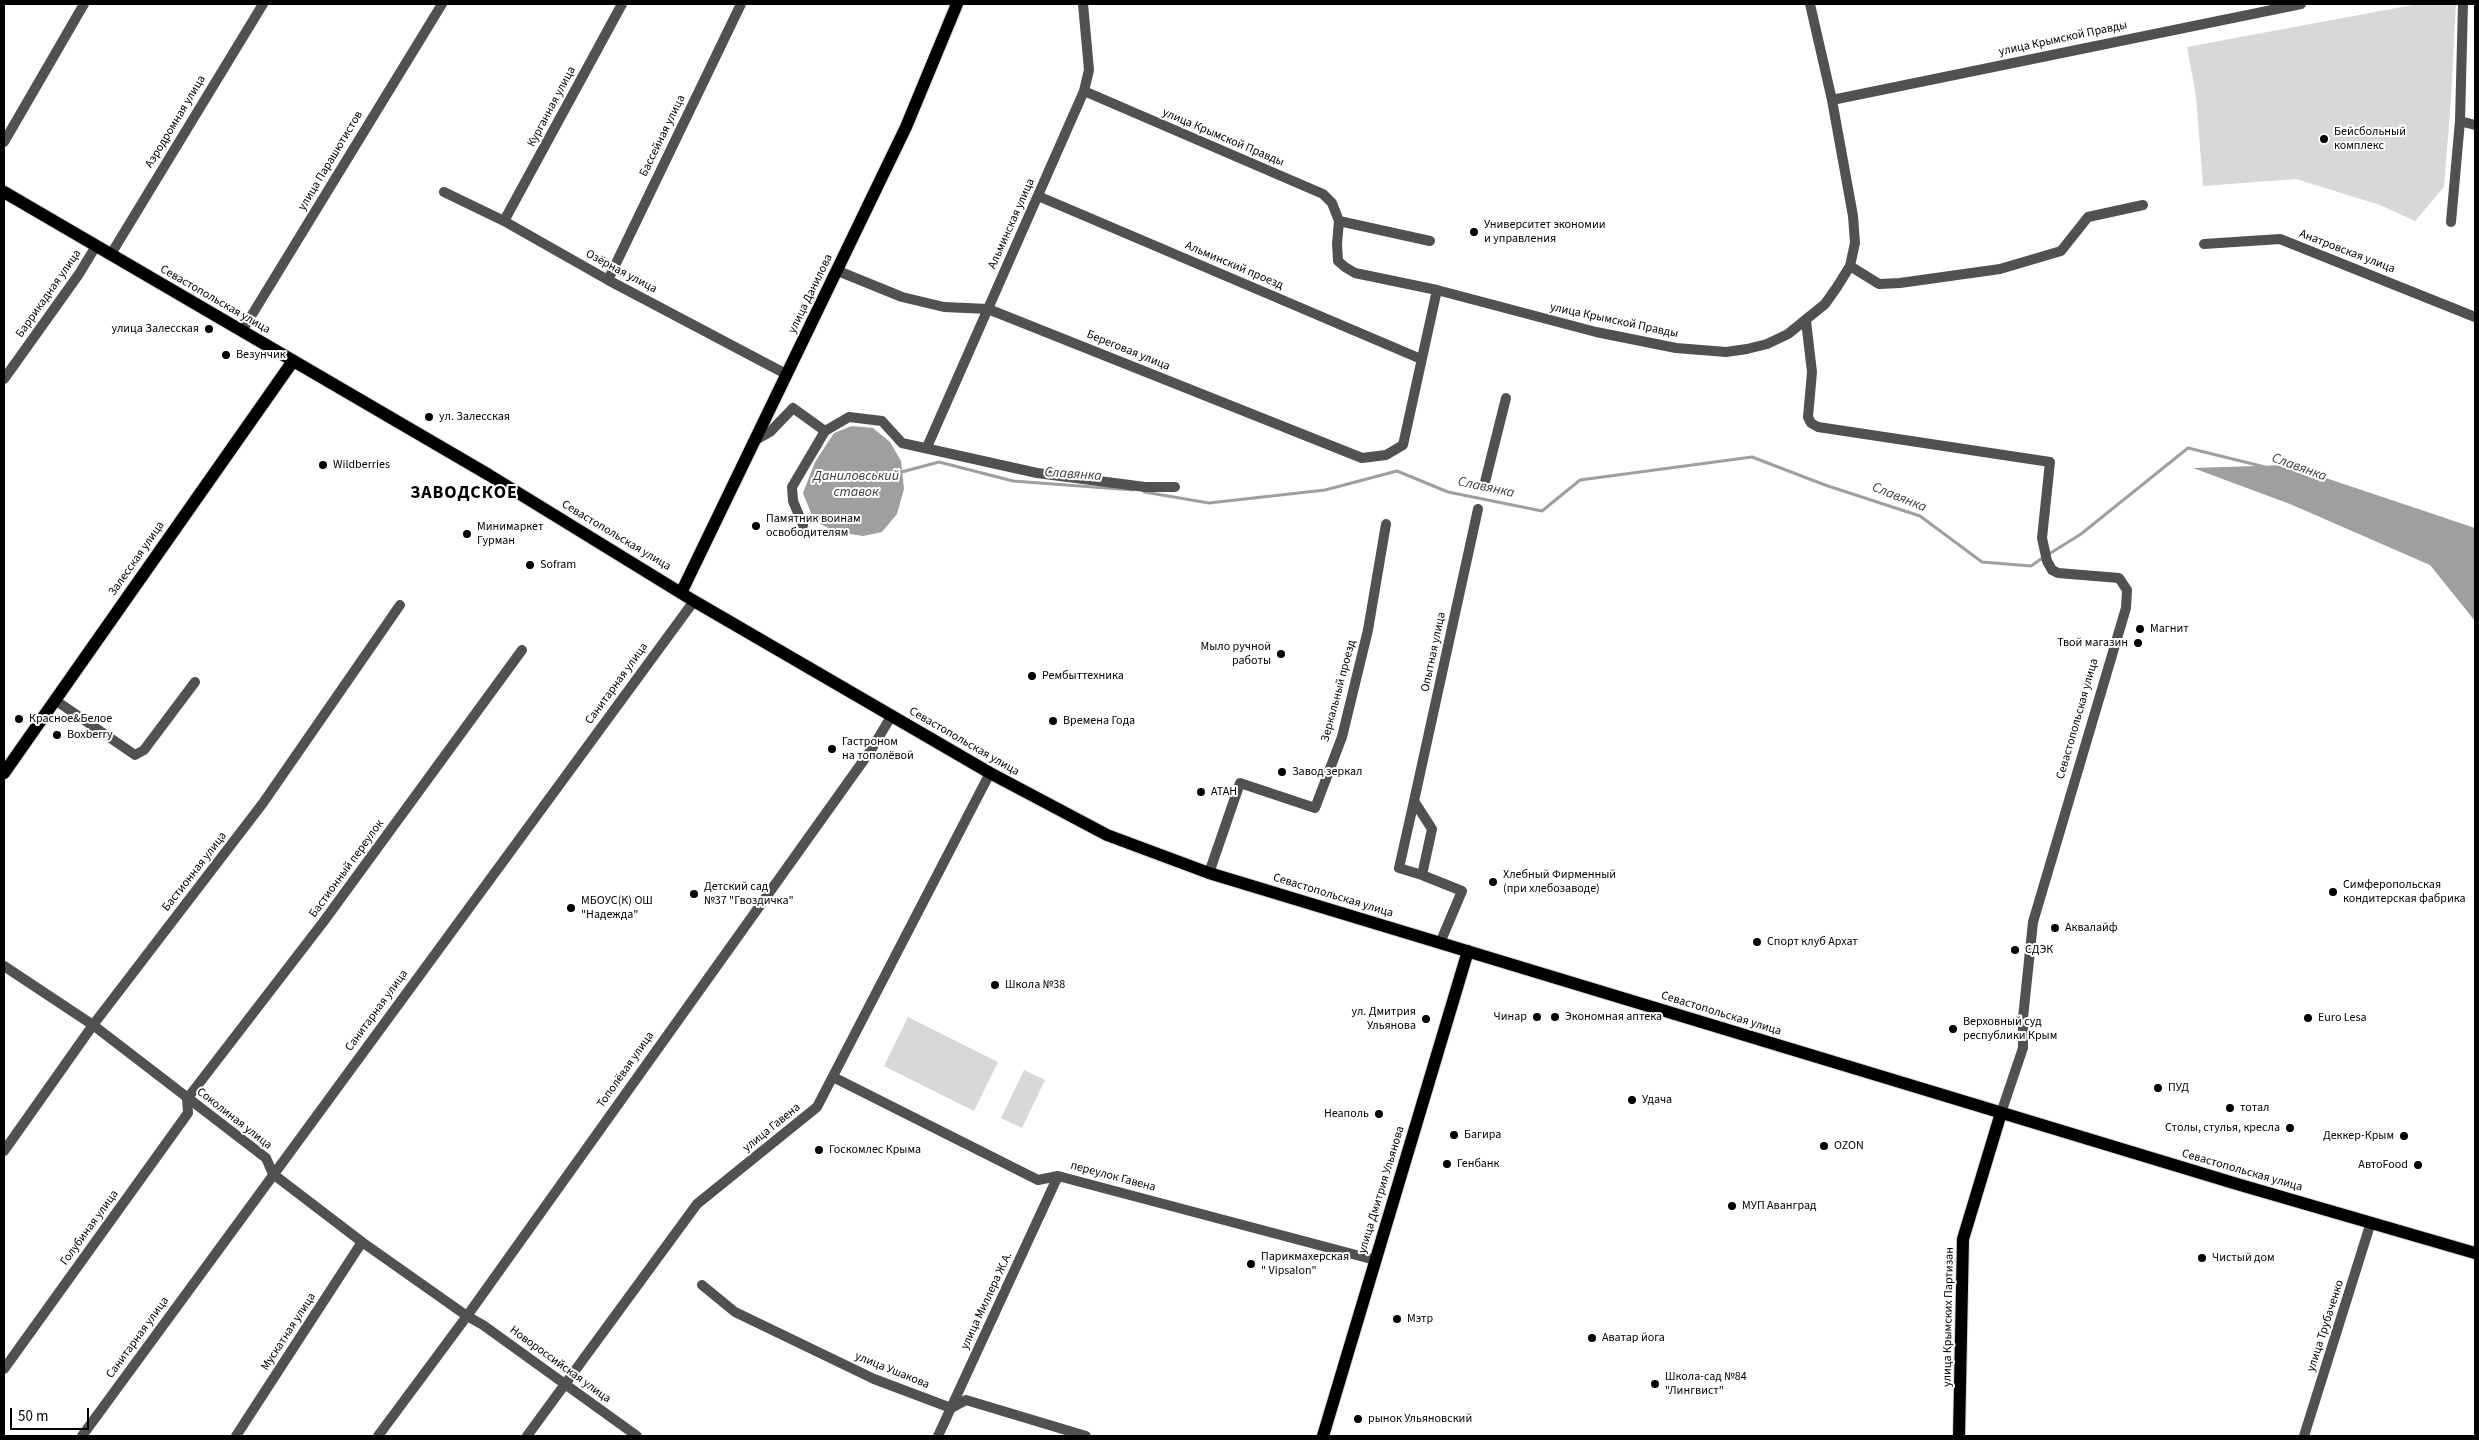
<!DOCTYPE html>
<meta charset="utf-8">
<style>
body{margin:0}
#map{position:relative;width:2479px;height:1440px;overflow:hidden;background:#fff;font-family:"Source Sans 3",sans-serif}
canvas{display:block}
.frame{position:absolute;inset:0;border:5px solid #000;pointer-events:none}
.scale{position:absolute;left:10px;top:1408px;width:79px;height:22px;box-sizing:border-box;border:2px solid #000;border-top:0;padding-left:6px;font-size:15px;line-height:18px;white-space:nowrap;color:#000;-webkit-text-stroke:4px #fff;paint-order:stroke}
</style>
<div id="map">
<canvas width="2479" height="1440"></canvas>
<div class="frame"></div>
<div class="scale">50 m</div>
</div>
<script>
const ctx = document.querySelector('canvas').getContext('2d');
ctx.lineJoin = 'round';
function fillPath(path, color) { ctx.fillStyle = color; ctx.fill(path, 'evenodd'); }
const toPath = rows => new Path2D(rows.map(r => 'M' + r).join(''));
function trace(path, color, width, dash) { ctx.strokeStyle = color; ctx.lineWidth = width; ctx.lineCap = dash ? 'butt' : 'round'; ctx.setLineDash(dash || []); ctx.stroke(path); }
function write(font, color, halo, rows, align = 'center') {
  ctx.font = font + ' "Source Sans 3",sans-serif'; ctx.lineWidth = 4; ctx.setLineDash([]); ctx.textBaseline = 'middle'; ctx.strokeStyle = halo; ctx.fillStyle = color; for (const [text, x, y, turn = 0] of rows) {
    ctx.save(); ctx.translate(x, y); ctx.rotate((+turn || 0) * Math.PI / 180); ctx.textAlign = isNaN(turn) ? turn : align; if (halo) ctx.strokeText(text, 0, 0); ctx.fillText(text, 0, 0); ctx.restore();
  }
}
fillPath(toPath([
 [2418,4,2456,4,2451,100,2444,187,2415,221,2380,205,2296,179,2203,186,2196,96,2187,47],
 [908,1017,998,1062,974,1111,884,1066],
 [1024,1070,1045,1080,1022,1128,1001,1118]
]), '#d8d8d8');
fillPath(toPath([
 [852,426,873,428,890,442,901,461,904,489,897,514,882,532,863,536,837,532,814,521,803,493,815,462,834,433],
 [2287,465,2475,528,2475,621,2430,565,2290,504,2193,468]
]), '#9f9f9f');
trace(toPath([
 [898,473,939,462,1013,481,1133,490],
 [1144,492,1209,503,1325,490,1397,471,1448,492,1542,511,1580,480,1752,457,1825,485,1920,516,1982,562,2031,566,2041,559],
 [2049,554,2081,534,2188,448,2265,467]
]), '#9f9f9f', 3);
const major = toPath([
 [4,192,489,475,694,601,990,773,1107,835,1209,873,2237,1184,2475,1253],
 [681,593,906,127,957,4],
 [4,773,293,361],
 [1323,1436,1468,951],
 [1959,1436,1963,1239,2001,1113]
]);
trace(major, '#dbdbdb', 14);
trace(toPath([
 [1084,91,1323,194,1332,203,1339,221],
 [1832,100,2301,4],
 [2460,121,2475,125],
 [4,142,84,4],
 [444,192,504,221,608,280,786,374],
 [1038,196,1421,359],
 [504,221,622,4],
 [2451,222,2460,121,2463,4],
 [1430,241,1339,221,1337,244,1338,261,1345,267,1355,273,1437,290,1596,332,1676,348,1726,352,1747,349,1767,344,1788,334,1825,304,1837,287,1850,266,1855,243,1853,216,1832,100,1810,4],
 [2204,244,2280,239,2475,317],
 [111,254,263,4],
 [1850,266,1879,284,1900,283,2000,269,2061,251,2088,217,2143,205],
 [838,271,902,297,944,307,988,309,1362,458,1386,455,1403,445,1437,290],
 [608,280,741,4],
 [1806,321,1812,372,1808,417,1811,423,1818,427,2050,462,2042,538,2047,561,2052,570,2058,573,2119,578,2127,590,2126,608,2033,922,2023,1018,2023,1048,2001,1113],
 [242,331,442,4],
 [4,379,79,274,96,246],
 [825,431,849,417,882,421,902,443,1037,473,1145,487,1175,487],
 [754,441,770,432,793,408,825,431,792,487,793,501,803,525],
 [927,447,1084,91,1089,70,1083,4],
 [1485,482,1506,398],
 [55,700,135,755,144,750,195,682],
 [1414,801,1399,868,1422,875],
 [1209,873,1240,783,1315,808,1342,737,1368,630,1386,524],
 [1440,943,1462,891,1422,875,1432,829,1414,801,1478,509],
 [4,966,93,1025,266,1158,273,1174,362,1242,467,1316,483,1325,637,1436],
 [833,1077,1038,1180,1058,1176,1375,1260],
 [4,1151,93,1025,263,803,400,605],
 [702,1285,735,1312,874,1379,951,1408,966,1400,1086,1436],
 [4,1369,188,1113,187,1099,324,921,522,650],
 [82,1436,694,601],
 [236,1436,362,1242],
 [378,1436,467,1316,871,750,892,715],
 [527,1436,697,1204,817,1107,990,773],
 [938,1436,1058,1176],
 [2304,1436,2371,1222]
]), '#515151', 10);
trace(major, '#000', 12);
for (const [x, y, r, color] of [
 [2324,139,5,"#000"],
 [1474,232,5,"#000"],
 [209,329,5,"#000"],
 [226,355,5,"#000"],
 [429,417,5,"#000"],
 [323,465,5,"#000"],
 [756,526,5,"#000"],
 [467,534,5,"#000"],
 [530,565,5,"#000"],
 [2140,629,5,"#000"],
 [2138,643,5,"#000"],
 [1281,654,5,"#000"],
 [1032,676,5,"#000"],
 [19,719,5,"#000"],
 [1053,721,5,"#000"],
 [57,735,5,"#000"],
 [832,749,5,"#000"],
 [1282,772,5,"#000"],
 [1201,792,5,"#000"],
 [1493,882,5,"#000"],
 [2333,892,5,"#000"],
 [694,894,5,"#000"],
 [571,908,5,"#000"],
 [2055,928,5,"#000"],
 [1757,942,5,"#000"],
 [2015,950,5,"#000"],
 [995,985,5,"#000"],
 [1537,1017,5,"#000"],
 [1555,1017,5,"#000"],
 [2308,1018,5,"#000"],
 [1426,1019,5,"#000"],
 [1953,1029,5,"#000"],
 [2158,1088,5,"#000"],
 [1632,1100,5,"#000"],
 [2230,1108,5,"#000"],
 [1379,1114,5,"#000"],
 [2290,1128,5,"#000"],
 [1454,1135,5,"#000"],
 [2404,1136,5,"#000"],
 [1824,1146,5,"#000"],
 [819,1150,5,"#000"],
 [1447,1164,5,"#000"],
 [2418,1165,5,"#000"],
 [1732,1206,5,"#000"],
 [2202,1258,5,"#000"],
 [1251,1264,5,"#000"],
 [1397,1319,5,"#000"],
 [1592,1338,5,"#000"],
 [1655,1384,5,"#000"],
 [1358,1419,5,"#000"]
]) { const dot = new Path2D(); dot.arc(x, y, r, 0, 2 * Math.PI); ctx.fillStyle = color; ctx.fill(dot); trace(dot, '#fff', 2); }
write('12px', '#000', '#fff', [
 ["улица Крымской Правды",2063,39,-12],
 ["Курганная улица",552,107,-62],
 ["Аэродромная улица",176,122,-59],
 ["Бассейная улица",663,136,-64],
 ["улица Крымской Правды",1223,138,23],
 ["улица Парашютистов",331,161,-59],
 ["Альминская улица",1012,224,-66],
 ["Анатровская улица",2347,252,21],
 ["Альминский проезд",1234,266,23],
 ["Озёрная улица",621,272,28],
 ["Баррикадная улица",49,294,-55],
 ["улица Данилова",811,294,-64],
 ["Севастопольская улица",215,300,30],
 ["улица Крымской Правды",1614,321,12],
 ["Береговая улица",1128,351,22],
 ["Севастопольская улица",616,536,31],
 ["Залесская улица",137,559,-55],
 ["Опытная улица",1434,652,-78],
 ["Санитарная улица",617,684,-54],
 ["Зеркальный проезд",1339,691,-75],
 ["Севастопольская улица",2078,719,-74],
 ["Севастопольская улица",964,742,30],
 ["Бастионный переулок",347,869,-54],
 ["Бастионная улица",195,872,-52],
 ["Севастопольская улица",1333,896,17],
 ["Санитарная улица",377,1011,-54],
 ["Севастопольская улица",1721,1014,17],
 ["Тополёвая улица",626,1070,-55],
 ["Соколиная улица",234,1119,38],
 ["улица Гавена",772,1128,-39],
 ["Севастопольская улица",2242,1171,16],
 ["переулок Гавена",1113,1177,15],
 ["улица Дмитрия Ульянова",1382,1190,-73],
 ["Голубиная улица",90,1228,-54],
 ["улица Миллера Ж.А.",987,1301,-65],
 ["улица Крымских Партизан",1949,1317,-89],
 ["улица Трубаченко",2326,1326,-72],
 ["Мускатная улица",289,1332,-57],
 ["Санитарная улица",138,1338,-54],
 ["Новороссийская улица",560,1365,36],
 ["улица Ушакова",892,1371,22]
]);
write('12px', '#000', '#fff', [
 ["Бейсбольный",2334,132],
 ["комплекс",2334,146],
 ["Университет экономии",1484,225],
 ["и управления",1484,239],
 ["улица Залесская",199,329,"right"],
 ["Везунчик",236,355],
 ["ул. Залесская",439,417],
 ["Wildberries",333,465],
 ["Памятник воинам",766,519],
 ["освободителям",766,533],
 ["Минимаркет",477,527],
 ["Гурман",477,541],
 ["Sofram",540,565],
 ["Магнит",2150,629],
 ["Твой магазин",2128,643,"right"],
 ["Мыло ручной",1271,647,"right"],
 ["работы",1271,661,"right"],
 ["Рембыттехника",1042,676],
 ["Красное&Белое",29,719],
 ["Времена Года",1063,721],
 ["Boxberry",67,735],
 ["Гастроном",842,742],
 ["на тополёвой",842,756],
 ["Завод зеркал",1292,772],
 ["АТАН",1211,792],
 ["Хлебный Фирменный",1503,875],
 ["(при хлебозаводе)",1503,889],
 ["Симферопольская",2343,885],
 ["кондитерская фабрика",2343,899],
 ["Детский сад",704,887],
 ["№37 \"Гвоздичка\"",704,901],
 ["МБОУС(К) ОШ",581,901],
 ["\"Надежда\"",581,915],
 ["Аквалайф",2065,928],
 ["Спорт клуб Архат",1767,942],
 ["СДЭК",2025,950],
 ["Школа №38",1005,985],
 ["ул. Дмитрия",1416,1012,"right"],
 ["Ульянова",1416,1026,"right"],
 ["Чинар",1527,1017,"right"],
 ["Экономная аптека",1565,1017],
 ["Euro Lesa",2318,1018],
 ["Верховный суд",1963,1022],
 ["республики Крым",1963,1036],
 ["ПУД",2168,1088],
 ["Удача",1642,1100],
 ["тотал",2240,1108],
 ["Неаполь",1369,1114,"right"],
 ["Столы, стулья, кресла",2280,1128,"right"],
 ["Багира",1464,1135],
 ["Деккер-Крым",2394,1136,"right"],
 ["OZON",1834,1146],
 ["Госкомлес Крыма",829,1150],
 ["Генбанк",1457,1164],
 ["АвтоFood",2408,1165,"right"],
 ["МУП Аванград",1742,1206],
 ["Парикмахерская",1261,1257],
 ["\" Vipsalon\"",1261,1271],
 ["Чистый дом",2212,1258],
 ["Мэтр",1407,1319],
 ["Аватар йога",1602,1338],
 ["Школа-сад №84",1665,1377],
 ["\"Лингвист\"",1665,1391],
 ["рынок Ульяновский",1368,1419]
], 'left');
write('italic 14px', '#404040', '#fff', [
 ["Славянка",2299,468,20],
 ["Славянка",1073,475,4],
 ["Даниловський",856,477],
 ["ставок",856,493],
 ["Славянка",1486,488,12],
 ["Славянка",1899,498,22]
]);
ctx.letterSpacing = '1px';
write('bold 18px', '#000', '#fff', [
 ["ЗАВОДСКОЕ",464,494]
]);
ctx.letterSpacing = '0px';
</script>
